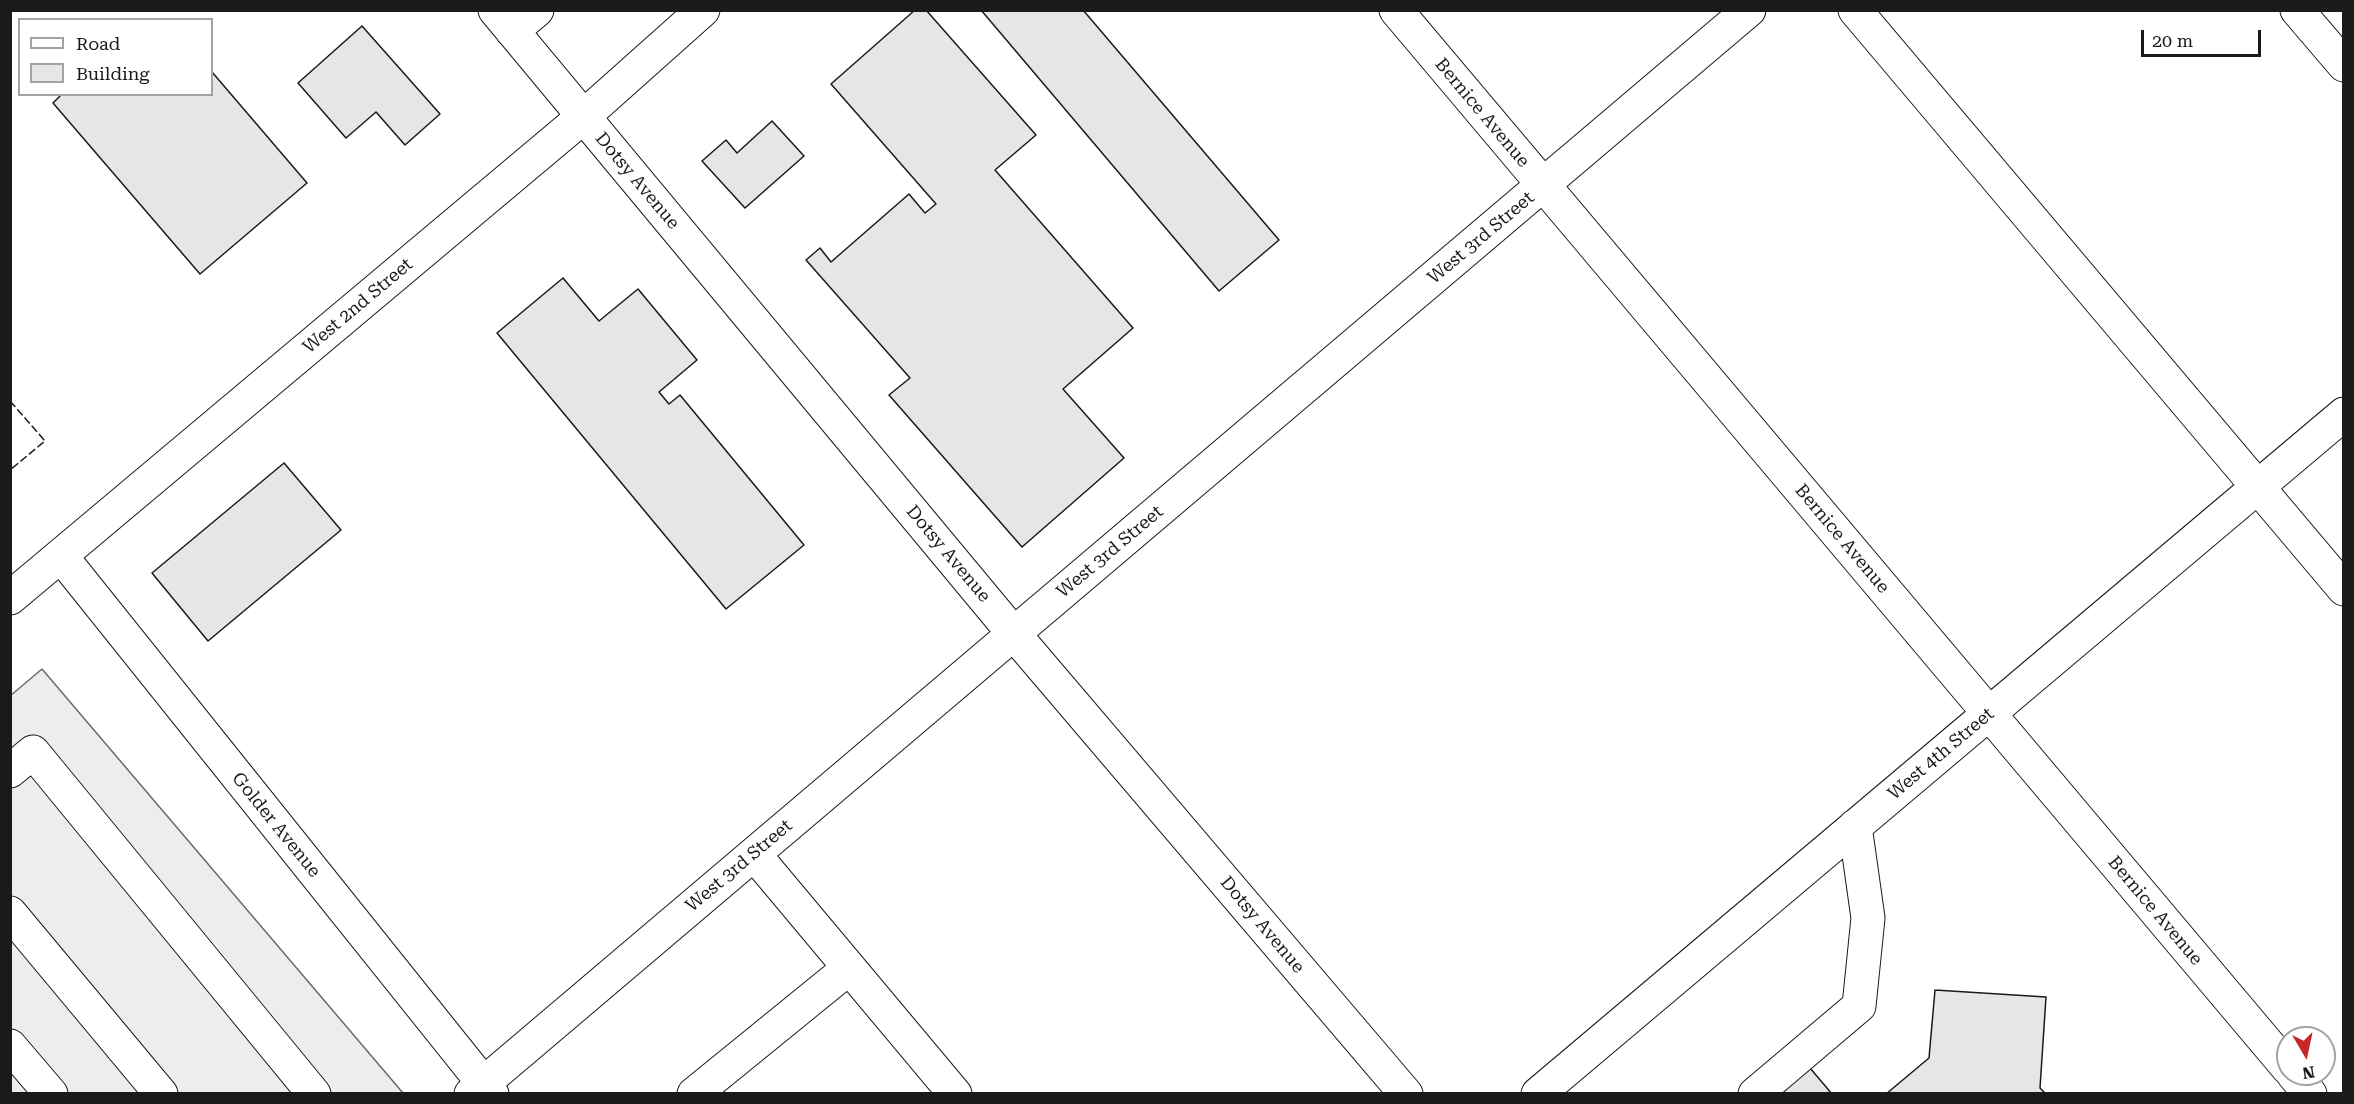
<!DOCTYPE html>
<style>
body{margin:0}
#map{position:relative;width:2354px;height:1104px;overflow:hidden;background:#fff;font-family:"Roboto Serif",serif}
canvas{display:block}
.frame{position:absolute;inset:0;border:12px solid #1a1a1a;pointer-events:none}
.legend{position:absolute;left:18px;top:18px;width:195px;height:78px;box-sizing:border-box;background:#fff;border:2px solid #a3a3a3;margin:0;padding:8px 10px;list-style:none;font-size:18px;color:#1a1a1a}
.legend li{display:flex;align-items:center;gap:12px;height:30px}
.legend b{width:30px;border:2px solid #a3a3a3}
.north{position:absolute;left:2276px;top:1026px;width:60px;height:60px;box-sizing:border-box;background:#fff;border:2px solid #a3a3a3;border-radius:50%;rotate:171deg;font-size:16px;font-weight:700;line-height:24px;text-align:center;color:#1a1a1a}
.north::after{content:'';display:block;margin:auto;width:21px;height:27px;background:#c62828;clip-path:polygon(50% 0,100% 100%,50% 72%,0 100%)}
.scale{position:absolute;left:2141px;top:30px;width:120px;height:27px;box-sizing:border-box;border:3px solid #1a1a1a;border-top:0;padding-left:8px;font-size:18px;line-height:21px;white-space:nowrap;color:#1a1a1a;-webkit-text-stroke:4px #fff;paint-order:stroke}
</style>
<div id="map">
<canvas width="2354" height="1104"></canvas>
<div class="frame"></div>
<ul class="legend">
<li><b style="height:8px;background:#fff"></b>Road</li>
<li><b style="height:16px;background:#e6e6e6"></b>Building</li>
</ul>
<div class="north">N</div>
<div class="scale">20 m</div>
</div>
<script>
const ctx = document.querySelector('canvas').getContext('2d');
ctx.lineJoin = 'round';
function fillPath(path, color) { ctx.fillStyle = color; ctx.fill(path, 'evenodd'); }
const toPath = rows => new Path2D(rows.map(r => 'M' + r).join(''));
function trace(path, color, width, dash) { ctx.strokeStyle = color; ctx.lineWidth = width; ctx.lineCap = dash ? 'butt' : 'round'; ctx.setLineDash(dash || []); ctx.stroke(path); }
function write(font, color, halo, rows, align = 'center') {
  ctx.font = font + ' "Roboto Serif",serif'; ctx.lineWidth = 4.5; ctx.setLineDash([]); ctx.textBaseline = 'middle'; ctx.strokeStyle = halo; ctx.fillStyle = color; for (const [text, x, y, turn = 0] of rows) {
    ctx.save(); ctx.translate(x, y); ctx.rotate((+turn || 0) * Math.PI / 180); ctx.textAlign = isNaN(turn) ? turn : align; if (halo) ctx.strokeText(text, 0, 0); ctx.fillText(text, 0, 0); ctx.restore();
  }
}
const built = toPath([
 [42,669,403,1093,11,1093,10,696,42,669]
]);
fillPath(built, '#ededed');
trace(built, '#6a6a6a', 1.5);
const building = toPath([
 [915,10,926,10,1036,135,995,170,1133,328,1063,389,1124,458,1022,547,889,395,910,378,806,260,820,248,831,262,909,194,925,213,936,204,831,84,915,10],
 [981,10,1083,10,1279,240,1219,291,981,10],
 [362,26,440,114,405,145,376,112,346,138,298,83,362,26],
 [212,72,307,183,200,274,53,103,62,94,212,94,212,72],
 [772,121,804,156,745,208,702,161,726,140,737,153,772,121],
 [563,278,599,321,638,289,697,360,659,392,669,404,680,395,804,545,726,609,497,333,563,278],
 [284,463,341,530,208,641,152,573,284,463],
 [1935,990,2046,997,2040,1088,2046,1094,1886,1094,1929,1058,1935,990],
 [1810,1068,1832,1094,1780,1094,1810,1068]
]);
fillPath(building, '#e6e6e6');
trace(building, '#1a1a1a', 1.5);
const minor = toPath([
 [495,10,1014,634,1406,1094],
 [1396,10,2288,1068],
 [1855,10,2344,589],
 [2297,10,2344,65],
 [512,31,537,10],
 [10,771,33,752,314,1094],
 [754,854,955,1094],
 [10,913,161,1094],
 [10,1046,51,1094],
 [2293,1074,2310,1094],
 [471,1094,1749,10],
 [694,1094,849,968],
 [1538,1094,2344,414],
 [1755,1094,1859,1006,1868,918,1855,826]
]);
const major = toPath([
 [61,556,492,1094],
 [10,598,583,117,703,10]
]);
trace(minor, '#1a1a1a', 35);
trace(major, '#1a1a1a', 35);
trace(minor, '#fff', 33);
trace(major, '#fff', 33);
trace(toPath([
 [10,401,45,441,10,470]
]), '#1a1a1a', 1.5, [8, 3]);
write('18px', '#1a1a1a', '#fff', [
 ["Bernice Avenue",1482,113,50],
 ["Dotsy Avenue",637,181,50],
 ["West 3rd Street",1481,238,-40],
 ["West 2nd Street",358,306,-40],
 ["Bernice Avenue",1842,539,50],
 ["West 3rd Street",1110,552,-40],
 ["Dotsy Avenue",948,554,50],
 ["West 4th Street",1941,754,-40],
 ["Golder Avenue",276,825,51],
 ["West 3rd Street",739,866,-40],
 ["Bernice Avenue",2155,911,50],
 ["Dotsy Avenue",1262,925,50]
]);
</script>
